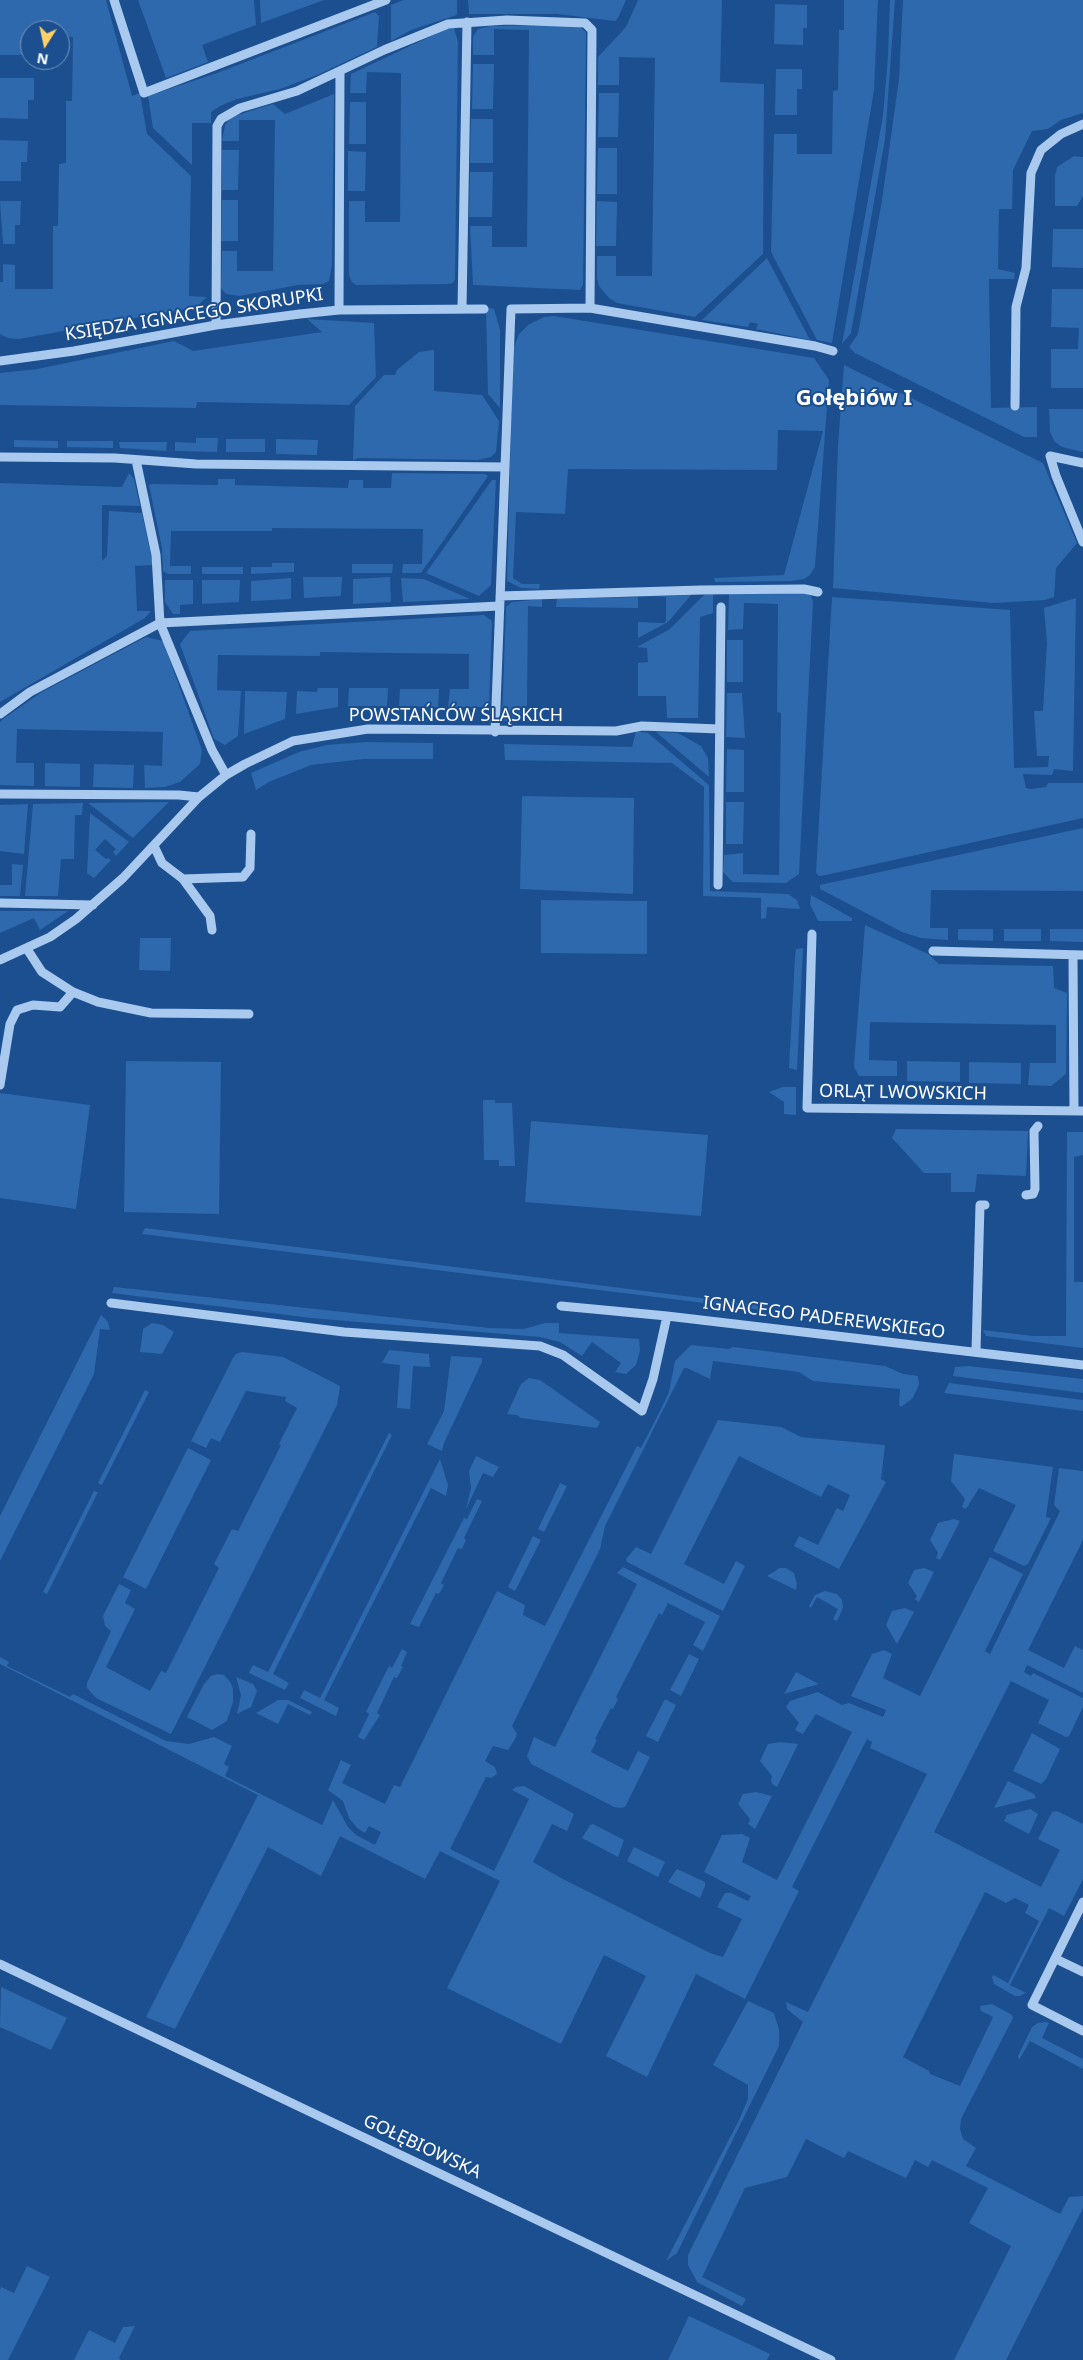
<!DOCTYPE html>
<meta charset="utf-8">
<style>
body{margin:0}
#map{position:relative;width:1083px;height:2360px;overflow:hidden;background:#1b4f8f;font-family:"Noto Sans",sans-serif}
canvas{display:block}
.north{position:absolute;left:20px;top:20px;width:50px;height:50px;box-sizing:border-box;background:#1b4f8f;border:1px solid #7695bc;border-radius:50%;rotate:190deg;font-size:14px;font-weight:700;line-height:20px;text-align:center;color:#fff}
.north::after{content:'';display:block;margin:auto;width:18px;height:22px;background:#ffd166;clip-path:polygon(50% 0,100% 100%,50% 72%,0 100%)}
</style>
<div id="map">
<canvas width="1083" height="2360"></canvas>
<div class="north">N</div>
</div>
<script>
const ctx = document.querySelector('canvas').getContext('2d');
ctx.lineJoin = 'round';
function fillPath(path, color) { ctx.fillStyle = color; ctx.fill(path, 'evenodd'); }
const toPath = rows => new Path2D(rows.map(r => 'M' + r).join(''));
function trace(path, color, width, dash) { ctx.strokeStyle = color; ctx.lineWidth = width; ctx.lineCap = dash ? 'butt' : 'round'; ctx.setLineDash(dash || []); ctx.stroke(path); }
function write(font, color, halo, rows, align = 'center') {
  ctx.font = font + ' "Noto Sans",sans-serif'; ctx.lineWidth = 4; ctx.setLineDash([]); ctx.textBaseline = 'middle'; ctx.strokeStyle = halo; ctx.fillStyle = color; for (const [text, x, y, turn = 0] of rows) {
    ctx.save(); ctx.translate(x, y); ctx.rotate((+turn || 0) * Math.PI / 180); ctx.textAlign = isNaN(turn) ? turn : align; if (halo) ctx.strokeText(text, 0, 0); ctx.fillText(text, 0, 0); ctx.restore();
  }
}
fillPath(toPath([
 [0,0,106,0,132,96,140,93,147,134,191,176,189,296,207,297,196,307,19,339,8,338,0,334,0,282,3,282,3,264,15,265,15,289,53,289,53,226,58,226,59,164,66,163,66,101,72,101,73,37,60,36,60,30,30,30,30,55,0,55],
 [138,0,254,0,256,25,202,45,208,62,166,78],
 [260,0,324,0,261,23],
 [403,0,457,0,457,15,411,30,391,41,391,5],
 [468,0,626,0,618,18,615,21,557,14,469,14],
 [638,0,722,0,720,82,764,84,763,254,695,317,617,303,609,298,599,286,597,279,597,256,616,256,616,276,652,276,655,58,619,57,619,85,598,85,598,57,626,27],
 [844,0,878,0,874,90,832,343,817,340,771,252,774,134,797,134,797,154,832,154,833,91,838,90,839,30,844,30],
 [890,0,895,0,885,139,851,333,842,344,883,116,888,56],
 [903,0,1083,0,1083,113,1061,120,1048,129,1032,131,1013,170,1012,209,999,209,998,269,1015,273,1014,279,989,279,991,408,1037,407,1037,437,1024,437,855,353,849,347,858,334,882,200,899,79],
 [775,4,807,5,807,28,803,28,803,45,774,44],
 [375,12,379,16,377,47,317,75,280,89,237,99,220,106,211,112,211,123,192,123,192,165,153,128,148,96,217,73],
 [551,25,580,27,586,32,583,285,580,290,473,285,470,226,492,226,492,247,527,247,529,30,494,29,494,55,473,55,473,37,478,29,491,26],
 [454,28,458,42,455,279,453,283,448,284,356,285,352,282,349,275,349,201,365,201,365,222,400,222,401,73,367,72,366,93,350,93,351,74,446,29],
 [473,64,494,64,493,109,472,109],
 [776,69,802,69,802,89,797,89,797,115,775,115],
 [0,78,34,78,34,100,28,100,28,119,0,118],
 [599,93,619,93,618,137,598,137],
 [334,94,332,265,329,281,323,284,298,285,239,296,226,294,221,288,222,251,237,251,237,271,273,271,275,120,239,120,239,141,222,141,225,125,231,117,273,104,285,114],
 [350,102,366,102,366,144,349,144],
 [471,119,493,119,493,163,470,163],
 [0,140,28,141,27,162,21,162,21,181,0,181],
 [598,148,617,148,617,194,597,194],
 [222,150,239,150,238,190,222,190],
 [348,151,366,152,365,191,348,191],
 [1074,156,1083,157,1083,196,1077,206,1055,206,1055,176,1057,167],
 [470,172,493,172,492,217,469,217],
 [222,200,238,200,238,241,221,241],
 [0,201,21,201,20,225,15,225,15,244,3,244],
 [597,201,617,202,616,246,596,246],
 [1053,229,1083,229,1083,268,1052,267],
 [767,258,810,340,756,329,758,324,750,322,748,327,702,320],
 [1052,289,1083,289,1083,388,1051,388,1051,349,1078,349,1079,328,1051,327],
 [486,307,494,309,500,330,500,408,488,394],
 [554,316,814,358,829,380,815,567,810,575,804,579,791,581,715,582,714,578,784,575,823,431,778,430,777,470,568,469,565,514,516,512,513,578,522,584,540,584,539,589,521,588,507,581,513,350,519,334,528,325,544,317],
 [307,319,374,323,376,377,349,405,197,402,196,408,0,405,0,373,37,369,174,341,193,351,322,332],
 [434,350,434,391,482,395,499,421,496,452,491,457,478,460,358,458,353,460,355,406,384,375,395,375,397,370,419,352],
 [844,365,1043,463,1077,543,1056,568,1054,597,1045,600,994,603,833,588,838,446],
 [1049,409,1083,409,1083,452,1062,447,1055,442,1050,432],
 [196,438,218,438,217,452,175,451,175,442,196,443],
 [226,439,265,439,265,452,226,452],
 [276,439,318,440,317,455,276,454],
 [14,440,58,441,58,448,14,447],
 [67,441,113,441,113,448,67,447],
 [119,442,167,442,166,451,120,448],
 [129,473,134,479,140,506,102,505,102,561,107,556,109,511,142,513,153,565,135,566,137,611,151,611,145,618,0,702,0,483,122,487],
 [392,473,485,474,488,476,421,573,402,573,403,564,422,564,423,529,272,528,272,531,171,531,170,566,191,566,191,574,168,574,163,571,162,548,149,485,152,484,218,485,218,479,235,479,235,485,348,488,349,480,363,480,363,488,391,488],
 [492,480,496,480,491,585,479,596,426,573],
 [272,563,294,563,294,572,251,574,251,567,272,567],
 [352,564,393,564,392,573,352,573],
 [202,567,243,567,243,574,202,574],
 [303,577,342,577,341,596,304,598],
 [390,577,391,602,353,604,353,579],
 [291,578,291,599,251,601,251,581],
 [401,578,424,579,470,599,403,602],
 [165,580,193,580,193,604,180,605,180,614,173,614,165,602],
 [202,580,240,580,239,602,202,604],
 [805,592,811,596,813,602,799,874,786,883,733,882,723,872,724,855,743,853,743,874,779,875,781,713,777,712,778,604,744,603,743,629,728,630,729,594],
 [713,594,713,613,700,617,698,718,667,718,666,696,638,696,638,663,648,662,647,648,637,647,670,629,704,595],
 [691,595,668,622,638,638,638,622,664,623,666,621,666,597,648,597],
 [638,597,638,608,556,607,557,599],
 [832,597,1010,610,1014,768,1048,767,1049,756,1037,756,1034,711,1043,711,1047,643,1044,608,1076,598,1073,771,1054,769,1052,775,1023,774,1026,788,1031,789,1046,787,1048,783,1083,783,1083,818,826,875,819,876,816,873],
 [542,599,542,607,528,606,527,705,513,720,502,721,506,607,512,602],
 [484,615,492,621,489,707,448,707,450,689,469,689,469,654,320,652,320,656,218,655,217,690,241,691,238,736,225,745,214,739,180,644,190,631],
 [146,637,163,641,202,750,200,764,180,782,165,787,145,788,144,765,162,766,163,732,17,729,16,763,34,763,34,786,0,785,0,722,3,719,42,692],
 [727,640,743,640,743,682,727,682],
 [318,688,338,688,338,707,296,714,297,691,317,692],
 [349,688,388,688,387,706,348,706],
 [400,689,439,689,438,707,399,706],
 [245,691,287,692,285,719,244,734],
 [727,693,742,693,745,738,726,737],
 [636,731,648,733,709,785,710,891,788,894,797,900,800,909,767,907,766,918,761,919,761,898,703,896,704,787,672,763,505,760,504,744,632,747],
 [656,732,678,733,701,746,708,758,709,777],
 [366,742,433,743,433,759,364,759,311,765,269,782,256,790,251,773,299,752,327,745],
 [727,749,744,750,744,792,726,792],
 [45,763,80,764,80,787,45,786],
 [94,764,134,765,133,788,93,787],
 [522,796,634,798,633,894,520,889],
 [169,802,133,838,88,803],
 [726,802,744,802,743,844,726,844],
 [83,803,82,815,75,815,74,859,61,859,58,896,25,896,33,804],
 [28,804,24,854,0,851,0,805],
 [90,813,129,842,116,856,113,852,116,849,105,839,95,850,106,859,108,858,111,860,94,878,87,873],
 [1083,828,1083,891,931,890,930,928,948,928,948,940,921,938,902,932,820,889,820,885],
 [12,864,23,865,20,896,0,896,0,885,12,885],
 [811,895,852,918,852,921,818,921,810,904],
 [541,900,647,901,647,954,541,953],
 [0,911,68,911,40,930,34,918,0,933],
 [865,925,928,954,939,964,1053,966,1054,988,1067,993,1066,1074,1051,1086,1028,1085,1030,1063,1056,1063,1056,1025,870,1022,869,1060,897,1061,897,1076,859,1076,854,1067,855,1052],
 [958,929,993,929,993,941,958,940],
 [1004,929,1041,929,1041,941,1004,941],
 [1050,929,1083,929,1083,942,1050,941],
 [140,938,171,938,170,971,139,970],
 [803,948,797,1070,789,1068,795,957,796,949],
 [126,1061,221,1062,219,1214,124,1212],
 [907,1061,960,1062,960,1082,907,1081],
 [969,1062,1021,1063,1021,1084,969,1083],
 [783,1087,796,1087,796,1115,784,1114,784,1102,769,1092],
 [0,1093,90,1105,76,1209,0,1198],
 [483,1100,495,1100,495,1103,512,1103,515,1166,499,1166,499,1160,484,1160],
 [531,1121,708,1135,701,1216,525,1202],
 [896,1129,1028,1131,1026,1176,977,1174,975,1192,951,1192,951,1173,924,1173,892,1138],
 [1067,1132,1083,1132,1083,1155,1074,1157,1074,1282,1083,1282,1083,1348,986,1336,983,1330,1033,1336,1066,1336],
 [145,1228,384,1258,771,1307,770,1311,142,1234],
 [114,1287,489,1328,524,1329,545,1323,559,1323,559,1333,639,1339,640,1350,636,1365,626,1374,615,1372,621,1363,592,1342,582,1356,560,1342,540,1337,311,1318,112,1293],
 [101,1315,108,1322,110,1330,100,1329,94,1374,0,1561,0,1516],
 [152,1323,163,1325,174,1332,162,1354,140,1352,143,1329],
 [691,1345,729,1349,733,1347,885,1366,903,1374,918,1376,919,1385,912,1399,901,1407,899,1405,900,1389,813,1381,799,1372,713,1361,710,1379,687,1368,684,1368,605,1526,600,1549,512,1726,517,1734,515,1739,508,1750,493,1746,485,1761,495,1767,497,1774,491,1778,486,1777,450,1849,494,1871,529,1799,512,1790,516,1787,524,1786,574,1814,567,1831,552,1824,533,1862,559,1877,710,1953,723,1957,742,1919,717,1907,725,1893,731,1893,748,1901,751,1896,704,1872,722,1835,742,1834,750,1838,742,1862,777,1880,852,1732,816,1714,803,1734,795,1730,799,1723,786,1707,790,1701,818,1692,842,1705,849,1703,883,1717,886,1710,851,1696,872,1654,884,1650,892,1654,883,1678,920,1696,990,1557,1023,1574,985,1651,990,1654,1060,1511,1054,1505,1059,1468,1083,1471,1083,1540,1028,1650,1064,1668,1075,1646,1083,1650,1083,1693,1027,1665,1024,1672,1031,1676,1033,1673,1083,1698,1083,1707,1069,1736,1066,1737,1038,1723,1049,1700,1011,1681,934,1832,1041,1887,1060,1850,1038,1839,1052,1812,1057,1811,1083,1824,1083,1879,1064,1916,1049,1908,1010,1985,1026,1993,1020,1996,1015,1996,994,1984,992,1977,993,1975,1008,1983,1039,1921,1025,1913,1029,1905,1015,1898,1006,1903,985,1892,903,2057,929,2071,930,2074,960,2086,993,2017,981,2011,980,2006,992,2004,1012,2015,1013,2018,961,2119,960,2129,963,2139,976,2148,966,2166,1060,2214,1069,2197,1083,2196,1083,2208,1006,2360,954,2360,1011,2246,969,2223,988,2188,932,2160,928,2167,915,2160,906,2178,848,2151,844,2158,806,2139,787,2177,745,2188,702,2277,746,2299,742,2306,697,2282,688,2265,688,2255,803,2022,787,2009,786,2002,808,2012,927,1774,870,1748,872,1742,867,1739,792,1887,799,1891,745,1999,696,1974,647,2077,606,2056,646,1976,604,1955,561,2044,447,1988,500,1881,440,1851,425,1879,340,1836,321,1876,268,1847,175,2029,146,2017,258,1795,0,1664,0,1657,9,1662,7,1666,70,1697,73,1694,166,1741,189,1744,214,1737,232,1746,224,1764,229,1767,225,1776,322,1825,333,1800,348,1827,356,1835,375,1845,381,1832,369,1826,365,1833,357,1828,349,1818,343,1801,328,1790,341,1760,351,1765,342,1783,385,1804,394,1785,400,1787,497,1591,525,1605,523,1615,545,1626,637,1446,641,1448,661,1409,669,1392,675,1361],
 [389,1350,429,1354,430,1367,413,1366,410,1409,397,1408,400,1365,382,1363],
 [242,1352,283,1357,340,1386,337,1405,171,1734,96,1698,87,1688,87,1683,111,1631,105,1626,103,1616,119,1584,131,1590,125,1603,135,1609,106,1667,150,1691,161,1671,166,1673,219,1568,214,1564,232,1529,238,1531,281,1445,279,1444,297,1408,285,1401,286,1397,246,1391,220,1442,211,1438,206,1448,191,1441,233,1358,236,1354],
 [451,1356,482,1358,482,1362,444,1443,442,1451,427,1444,444,1411],
 [968,1366,1083,1379,1083,1393,953,1376,955,1367],
 [529,1378,540,1380,600,1422,597,1428,521,1418,517,1415,507,1414,521,1384],
 [949,1383,1083,1400,1083,1411,944,1393],
 [145,1390,149,1392,102,1485,98,1483],
 [718,1420,781,1427,801,1437,885,1445,881,1479,886,1482,839,1569,794,1546,799,1536,818,1545,837,1508,843,1511,850,1495,828,1484,821,1497,739,1456,684,1564,724,1584,736,1561,745,1566,723,1611,627,1562,626,1559,636,1547,651,1554],
 [389,1433,392,1435,273,1674,289,1683,285,1690,249,1673,253,1665,268,1672],
 [188,1448,211,1460,146,1589,123,1577],
 [954,1454,1053,1467,1046,1517,1051,1518,1028,1564,1024,1566,993,1551,1016,1505,979,1488,966,1509,962,1507,965,1499,951,1481],
 [476,1456,499,1467,493,1477,483,1473,466,1509,471,1488,469,1471],
 [440,1459,448,1485,446,1496,431,1488,324,1700,339,1708,336,1716,300,1698,304,1690,320,1698],
 [560,1483,567,1486,544,1532,538,1529],
 [94,1491,98,1492,47,1594,43,1592],
 [477,1499,482,1501,464,1538,466,1540,462,1549,458,1548,441,1583,444,1585,439,1594,436,1593,419,1627,410,1624,464,1518,467,1519],
 [954,1519,960,1521,940,1560,936,1558,938,1553,930,1540,938,1523],
 [533,1536,541,1540,515,1591,508,1587],
 [623,1567,720,1616,703,1651,693,1645,705,1622,668,1603,662,1615,659,1613,616,1697,618,1699,613,1709,611,1708,595,1739,597,1740,591,1752,628,1771,638,1751,650,1757,625,1807,620,1808,614,1807,531,1764,527,1756,534,1737,555,1747,637,1584,617,1573],
 [780,1568,786,1568,794,1573,797,1584,796,1590,767,1576],
 [924,1568,934,1572,919,1602,915,1599,917,1596,908,1583,914,1570],
 [825,1591,837,1594,842,1600,843,1608,837,1621,833,1619,838,1609,817,1597,811,1608,809,1606,815,1595],
 [905,1608,914,1612,897,1644,886,1625,892,1611],
 [402,1649,407,1652,401,1666,403,1667,397,1678,394,1677,377,1713,380,1715,364,1740,358,1737,369,1714,366,1712,389,1666,392,1668],
 [689,1654,699,1659,681,1696,670,1690],
 [796,1672,809,1679,819,1684,784,1694],
 [218,1674,224,1675,231,1683,233,1689,233,1702,227,1721,212,1730,187,1717,204,1684,211,1676],
 [236,1677,253,1684,257,1691,251,1707,237,1714,241,1695],
 [665,1699,676,1705,658,1742,646,1736],
 [278,1700,288,1700,312,1712,310,1715,288,1704,278,1724,256,1713],
 [1032,1733,1060,1749,1046,1779,1041,1784,1013,1771],
 [780,1742,798,1744,777,1787,772,1784,771,1780,772,1776,760,1761,768,1744],
 [1008,1781,1034,1794,1036,1798,994,1808],
 [756,1792,772,1796,755,1829,748,1824,750,1819,738,1804,743,1794],
 [1030,1809,1038,1814,1029,1834,1004,1821,1007,1815],
 [593,1824,624,1840,618,1857,582,1838,590,1825],
 [634,1847,665,1862,658,1877,627,1861],
 [677,1869,705,1882,705,1886,700,1898,668,1882],
 [1,1987,67,2018,51,2050,0,2027],
 [748,2001,774,2013,779,2030,779,2046,677,2253,666,2261,739,2120,748,2099,748,2085,713,2065],
 [1046,2022,1049,2023,1042,2038,1083,2059,1083,2069,1030,2041,1019,2060,1018,2056,1032,2027,1038,2023],
 [27,2266,50,2277,8,2360,0,2360,0,2290,1,2287,14,2293],
 [689,2316,770,2354,767,2360,668,2360],
 [135,2326,119,2358,121,2360,74,2360,89,2330,115,2343,123,2327]
]), '#2e69ad');
trace(toPath([
 [114,0,144,93,386,0],
 [462,309,467,22],
 [339,310,340,72],
 [216,325,217,126,221,119,240,108,297,91,384,50,448,24,507,20,585,23,592,30,590,308],
 [0,361,74,351,216,325,300,314,339,310,484,309],
 [1015,406,1016,307,1026,268,1031,173,1041,150,1061,134,1083,124],
 [0,457,115,458,196,464,505,467],
 [136,460,156,555,160,623,212,750,226,775],
 [1083,463,1050,456,1056,476,1083,542],
 [500,596,701,590,804,589,818,592],
 [0,714,30,692,160,623,499,606],
 [495,732,511,309,590,308,815,346,833,351],
 [0,794,179,795,199,797],
 [154,846,162,863,183,879,243,877,250,868,251,834],
 [183,879,210,916,212,930],
 [718,885,721,607],
 [0,903,93,905],
 [812,934,807,1108,1083,1111],
 [27,949,42,972,73,992,98,1002,151,1013,249,1014],
 [933,951,1083,955],
 [1073,955,1074,1111],
 [0,960,50,937,76,919,123,878,199,797,226,775,245,764,293,741,368,729,616,731,642,726,719,729],
 [0,1085,10,1024,17,1010,33,1005,60,1007,73,992],
 [1026,1195,1033,1194,1035,1189,1034,1131,1038,1126],
 [111,1303,344,1332,540,1346,563,1355,642,1411,653,1379,667,1316],
 [561,1306,667,1316,1083,1365],
 [976,1351,980,1205,985,1205],
 [1083,1902,1032,2005,1083,2031],
 [1056,1959,1083,1972],
 [0,1964,831,2360]
]), '#a9c9ee', 9);
write('18px', '#fff', '#1b4f8f', [
 ["KSIĘDZA IGNACEGO SKORUPKI",194,315,-9],
 ["POWSTAŃCÓW ŚLĄSKICH",456,716],
 ["ORLĄT LWOWSKICH",903,1093,1],
 ["IGNACEGO PADEREWSKIEGO",824,1318,7],
 ["GOŁĘBIOWSKA",422,2147,25]
]);
write('bold 22px', '#fff', '#1b4f8f', [
 ["Gołębiów I",854,399]
]);
</script>
